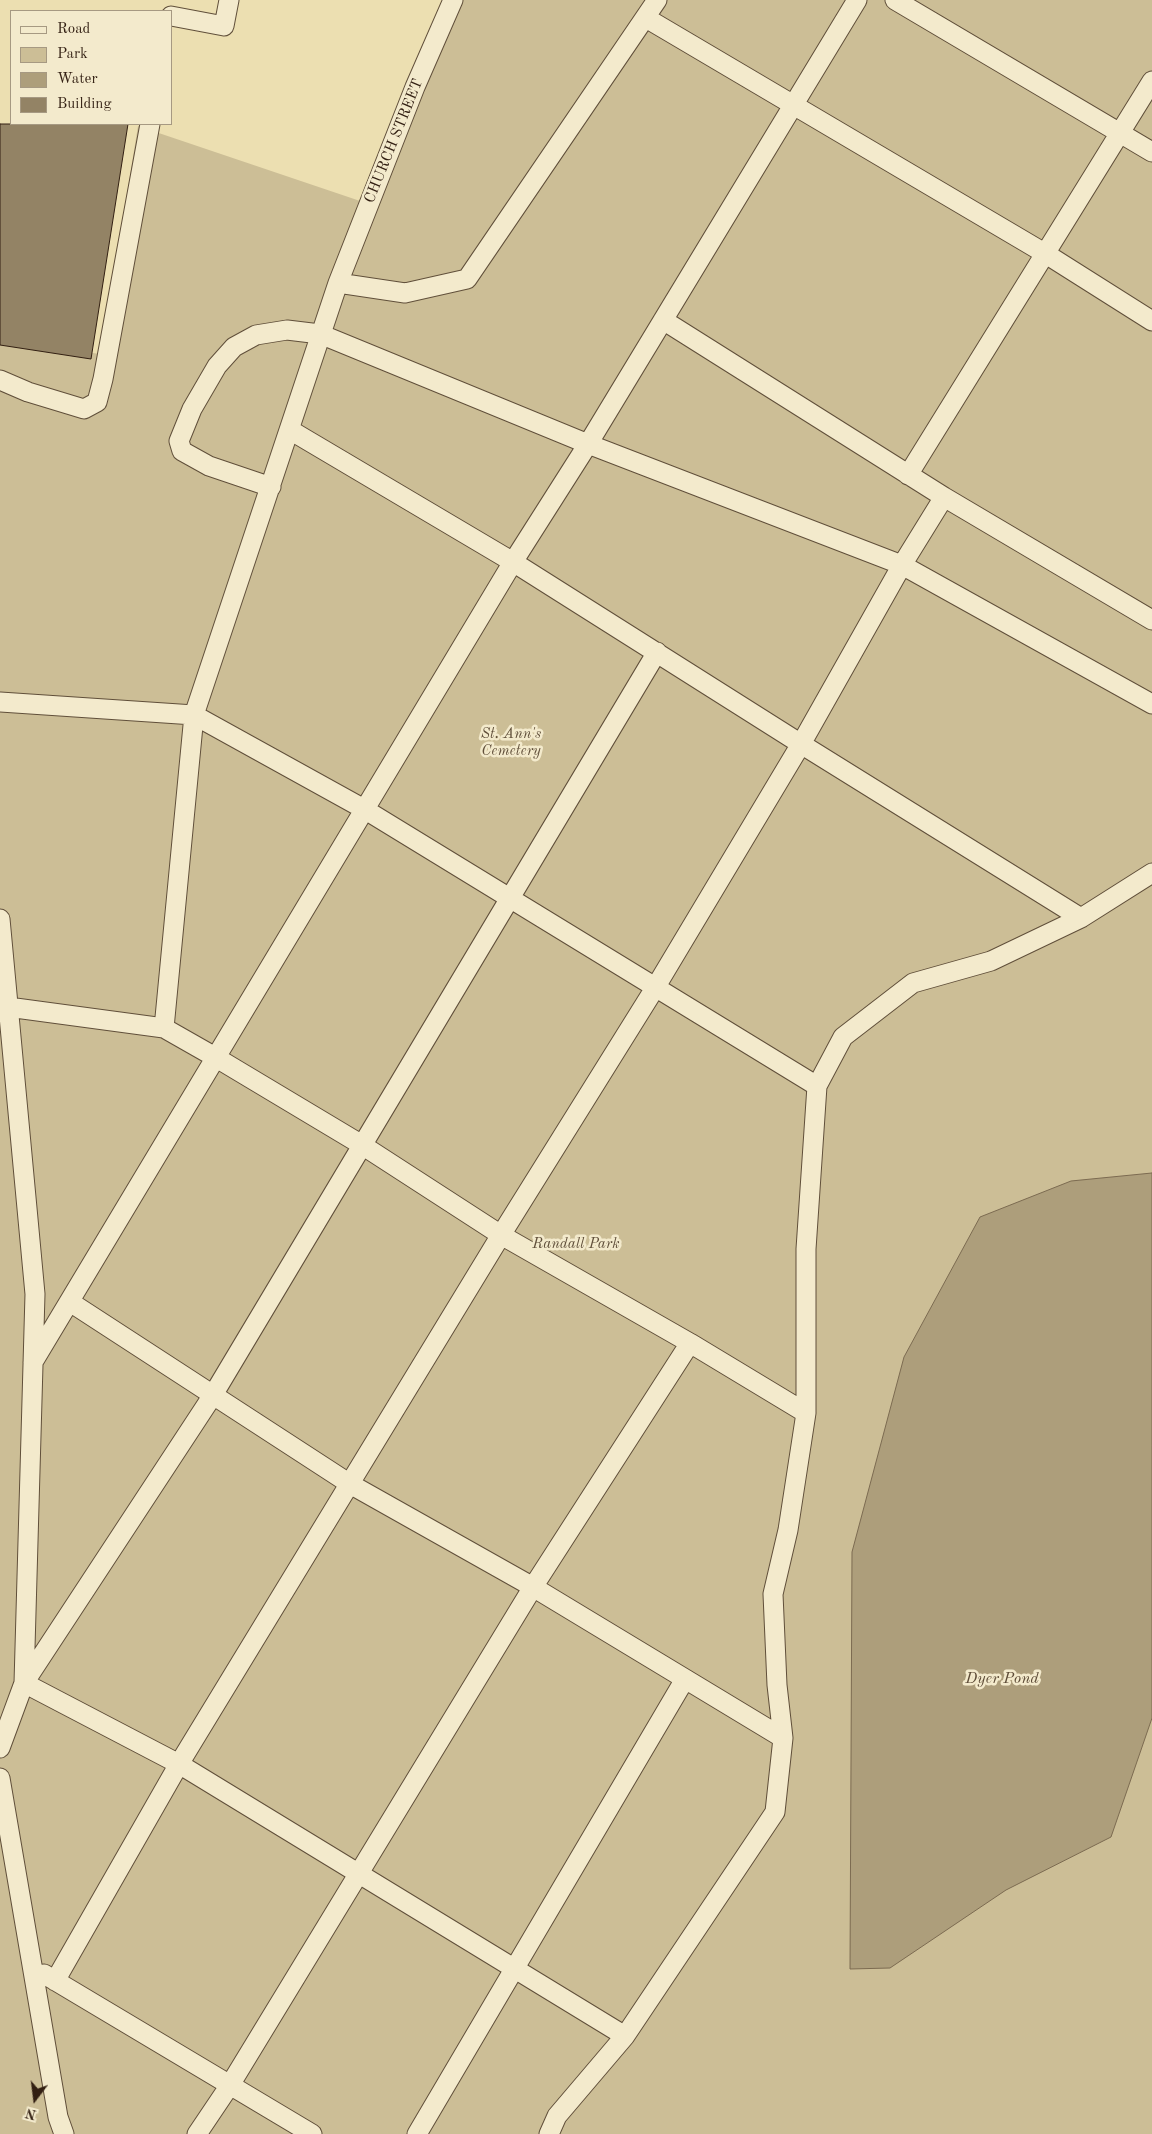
<!DOCTYPE html>
<style>
body{margin:0}
#map{position:relative;width:1152px;height:2134px;overflow:hidden;background:#ecdfb1;font-family:"Old Standard TT",serif}
canvas{display:block}
.legend{position:absolute;left:10px;top:10px;width:162px;height:115px;box-sizing:border-box;background:#f3eacc;border:1px solid #a69982;margin:0;padding:6px 9px;list-style:none;font-size:15px;color:#321f12}
.legend li{display:flex;align-items:center;gap:10px;height:25px}
.legend b{width:25px;border:1px solid #a69982}
.north{position:absolute;left:10px;top:2074px;width:50px;height:50px;-webkit-text-stroke:4px #f3eacc;paint-order:stroke;rotate:195deg;font-size:14px;font-weight:700;line-height:20px;text-align:center;color:#321f12}
.north::after{content:'';display:block;margin:auto;width:18px;height:22px;background:#321f12;clip-path:polygon(50% 0,100% 100%,50% 72%,0 100%)}
</style>
<div id="map">
<canvas width="1152" height="2134"></canvas>
<ul class="legend">
<li><b style="height:6px;background:#f3eacc"></b>Road</li>
<li><b style="height:14px;background:#ccbe96"></b>Park</li>
<li><b style="height:14px;background:#ad9e7b"></b>Water</li>
<li><b style="height:14px;background:#938365"></b>Building</li>
</ul>
<div class="north">N</div>
</div>
<script>
const ctx = document.querySelector('canvas').getContext('2d');
ctx.lineJoin = 'round';
function fillPath(path, color) { ctx.fillStyle = color; ctx.fill(path, 'evenodd'); }
const toPath = rows => new Path2D(rows.map(r => 'M' + r).join(''));
function trace(path, color, width, dash) { ctx.strokeStyle = color; ctx.lineWidth = width; ctx.lineCap = dash ? 'butt' : 'round'; ctx.setLineDash(dash || []); ctx.stroke(path); }
function write(font, color, halo, rows, align = 'center') {
  ctx.font = font + ' "Old Standard TT",serif'; ctx.lineWidth = 5; ctx.setLineDash([]); ctx.textBaseline = 'middle'; ctx.strokeStyle = halo; ctx.fillStyle = color; for (const [text, x, y, turn = 0] of rows) {
    ctx.save(); ctx.translate(x, y); ctx.rotate((+turn || 0) * Math.PI / 180); ctx.textAlign = isNaN(turn) ? turn : align; if (halo) ctx.strokeText(text, 0, 0); ctx.fillText(text, 0, 0); ctx.restore();
  }
}
fillPath(toPath([
 [454,0,1152,0,1152,2134,0,2134,0,342,101,354,138,126,369,204]
]), '#ccbe96');
const water = toPath([
 [1152,1173,1152,1718,1111,1837,1006,1890,890,1968,850,1969,852,1552,904,1357,980,1217,1071,1181,1152,1173]
]);
fillPath(water, '#ad9e7b');
trace(water, '#7c6b51', 1);
const building = toPath([
 [0,124,128,124,91,359,0,345,0,124]
]);
fillPath(building, '#938365');
trace(building, '#321f12', 1);
const minor = toPath([
 [895,0,1152,152],
 [171,16,224,26,229,0],
 [646,18,1046,254,1152,321],
 [338,283,415,87,453,0],
 [663,320,944,497,1152,620],
 [0,380,28,392,84,409,97,402,103,379,150,124],
 [290,430,513,562,801,744,1081,918],
 [908,475,1152,81],
 [271,487,209,466,182,451,179,441,192,409,217,366,234,347,256,335,287,330,320,334,588,444,902,565,1152,704],
 [0,702,194,715,364,809,817,1086],
 [0,919,35,1294,24,1683,0,1748],
 [8,1007,164,1028,215,1057,362,1145,501,1235,690,1343,806,1413,788,1530,773,1594,777,1685,783,1738,775,1812,625,2036,557,2116,549,2134],
 [164,1028,194,715,338,283,405,293,467,279,657,0],
 [70,1302,350,1484,533,1587,783,1738],
 [33,1362,513,562,588,444,857,0],
 [806,1413,806,1249,817,1086,843,1037,913,983,991,961,1081,918,1152,873],
 [0,1778,58,2117,64,2134],
 [44,1974,312,2134],
 [55,1981,179,1764,501,1235,655,988,801,744,902,565,944,497],
 [625,2036,179,1764,24,1683,213,1395,657,652],
 [197,2134,230,2085,533,1587,690,1343],
 [417,2134,685,1679]
]);
trace(minor, '#604f3a', 21);
trace(minor, '#f3eacc', 19);
write('15px', '#321f12', '#f3eacc', [
 ["CHURCH STREET",394,141,-68]
]);
write('italic 15px', '#604f3a', '#f3eacc', [
 ["St. Ann's",511,734],
 ["Cemetery",511,751],
 ["Randall Park",576,1244]
]);
write('italic 16px', '#5d4b37', '#f3eacc', [
 ["Dyer Pond",1002,1679]
]);
</script>
